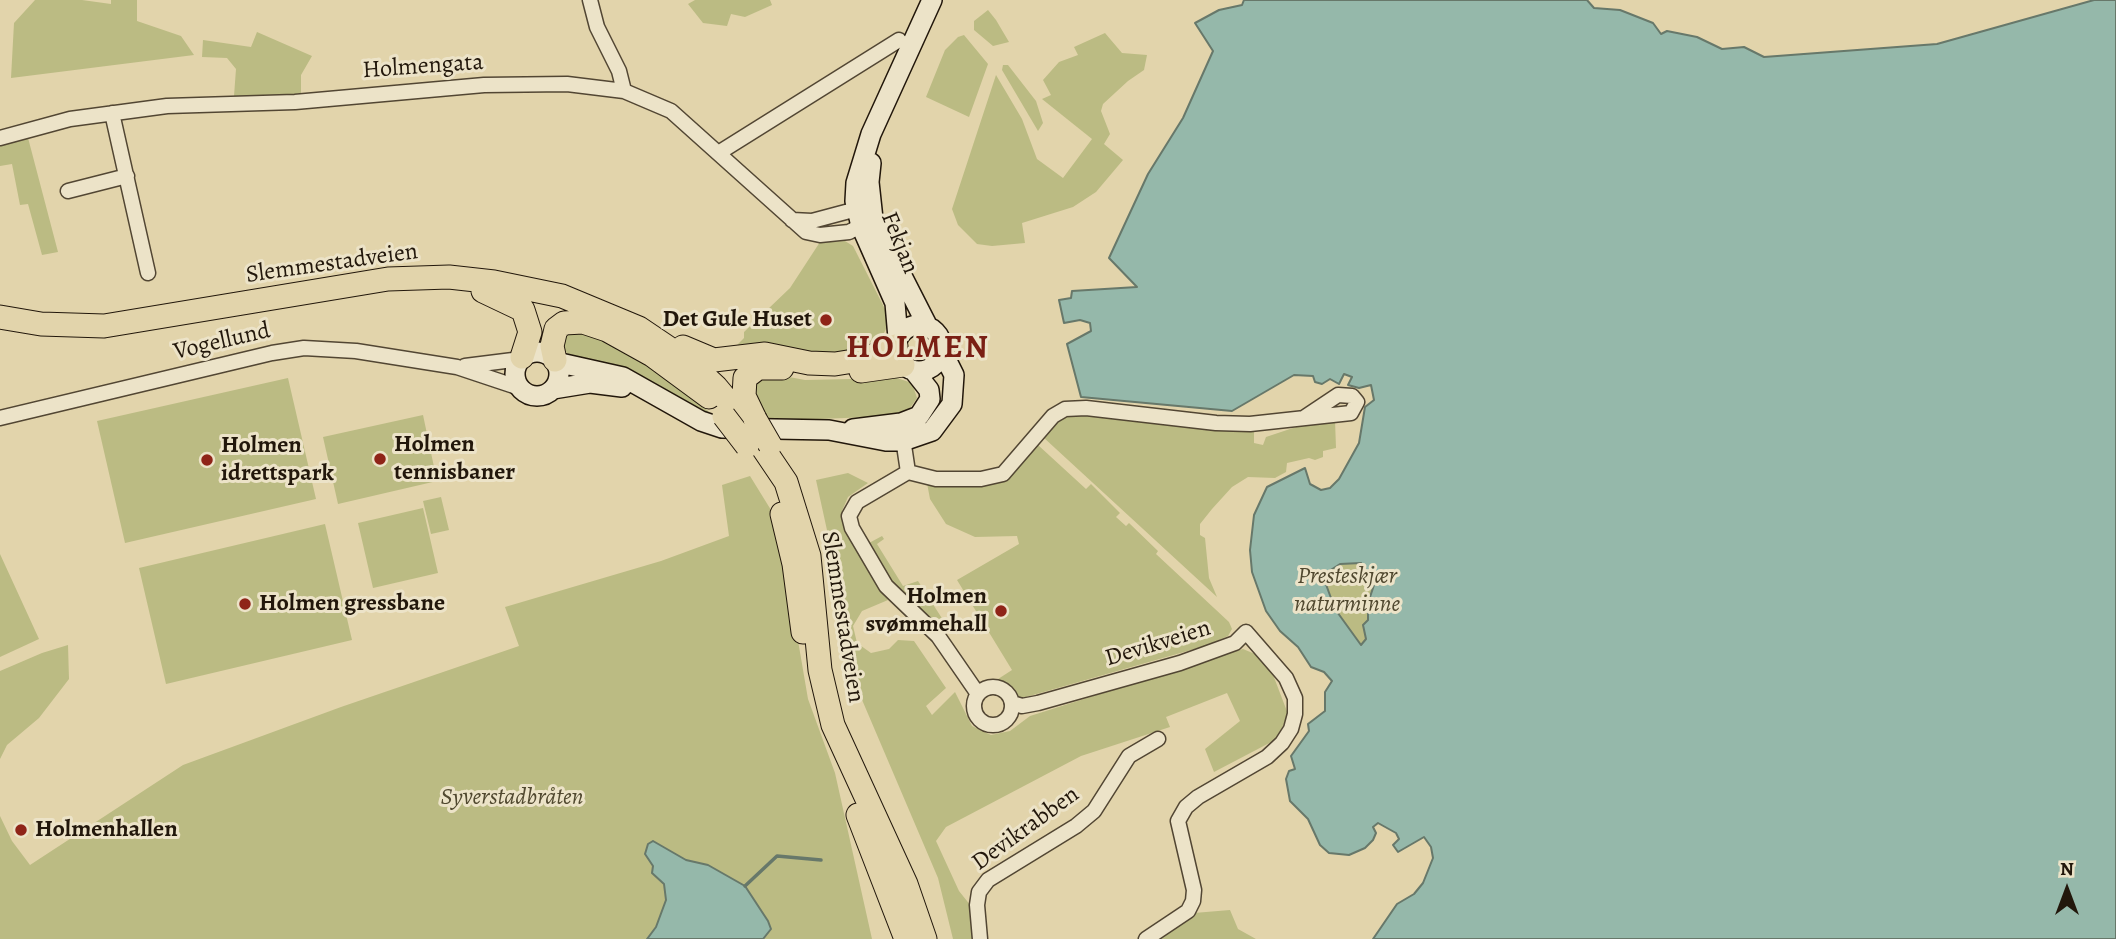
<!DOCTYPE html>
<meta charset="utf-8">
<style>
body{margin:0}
#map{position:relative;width:2116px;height:939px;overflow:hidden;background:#e2d4ab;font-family:Alegreya,serif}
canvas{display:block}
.north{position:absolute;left:2032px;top:855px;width:70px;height:70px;-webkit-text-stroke:5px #ece3c8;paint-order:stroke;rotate:0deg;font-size:19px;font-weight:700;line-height:28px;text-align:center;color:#22170b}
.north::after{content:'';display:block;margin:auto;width:24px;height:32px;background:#22170b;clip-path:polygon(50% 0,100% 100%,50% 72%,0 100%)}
</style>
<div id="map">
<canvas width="2116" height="939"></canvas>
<div class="north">N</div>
</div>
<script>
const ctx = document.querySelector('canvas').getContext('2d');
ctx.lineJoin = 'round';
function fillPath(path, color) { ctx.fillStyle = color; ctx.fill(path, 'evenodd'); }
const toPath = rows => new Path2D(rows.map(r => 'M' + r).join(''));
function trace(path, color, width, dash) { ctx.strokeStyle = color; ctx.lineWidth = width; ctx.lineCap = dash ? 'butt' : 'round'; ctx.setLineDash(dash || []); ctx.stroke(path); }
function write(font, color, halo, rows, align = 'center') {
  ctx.font = font + ' Alegreya,serif'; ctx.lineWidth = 6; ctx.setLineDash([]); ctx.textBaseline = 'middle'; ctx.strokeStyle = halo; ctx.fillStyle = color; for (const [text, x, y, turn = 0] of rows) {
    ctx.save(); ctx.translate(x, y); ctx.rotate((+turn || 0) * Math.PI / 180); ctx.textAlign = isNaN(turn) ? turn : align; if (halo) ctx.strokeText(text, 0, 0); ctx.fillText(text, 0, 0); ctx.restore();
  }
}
fillPath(toPath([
 [35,0,82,0,111,4,111,0,137,0,137,21,181,36,194,55,11,78,14,23],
 [695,0,770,0,772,5,745,17,731,14,727,26,703,23,688,4],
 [988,10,996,20,1009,42,993,46,974,30,974,21],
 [257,32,312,56,301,75,301,95,273,98,234,96,236,69,227,58,202,57,203,40,251,47],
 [1105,33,1122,53,1147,55,1144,70,1128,81,1103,104,1101,111,1110,134,1104,144,1123,160,1096,192,1073,207,1022,223,1025,243,992,246,977,244,958,225,952,209,996,75,1022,119,1037,159,1063,178,1092,139,1042,99,1051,95,1043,80,1059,62,1078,55,1074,47],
 [964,35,988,64,969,117,926,97,945,50,958,37],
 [1003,65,1008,65,1036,101,1043,123,1038,131,1002,70],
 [27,134,58,252,42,255,28,204,20,205,12,164,0,166,0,144],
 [845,241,853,246,886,311,887,327,881,339,849,353,739,350,737,345,744,338,744,332,790,288,820,242],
 [598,332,687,390,710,413,699,410,630,372,568,354,563,348,563,337,566,333],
 [773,374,805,380,897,378,912,383,917,398,908,411,896,416,768,421,753,395,756,379],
 [288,378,316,499,125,543,97,421],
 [1081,412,1254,432,1254,443,1263,445,1266,437,1305,424,1335,420,1336,448,1323,451,1323,457,1315,460,1309,458,1287,463,1286,472,1275,478,1248,477,1232,487,1212,509,1200,524,1200,535,1205,538,1209,578,1217,597,1043,437,1062,418],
 [423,415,437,481,338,504,323,437],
 [1038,445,1086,489,1091,484,1120,513,1116,517,1126,526,1129,523,1158,551,1156,554,1229,622,1232,629,1228,636,1205,646,1019,699,1008,685,995,681,1012,670,957,580,1019,544,1017,536,975,537,946,524,930,499,927,483,1006,479],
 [848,473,868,483,848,497,842,511,844,524,888,600,862,611,853,626,857,643,871,653,889,649,898,640,914,641,946,688,926,706,932,715,955,692,972,726,991,735,1010,731,1030,716,1243,649,1267,659,1288,714,1277,739,1214,772,1205,749,1240,721,1227,693,1166,717,1170,727,1081,756,946,827,936,841,959,891,971,906,976,939,953,939,938,878,854,681,844,645,832,553,816,480],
 [750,476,771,510,789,588,808,699,835,773,872,939,763,939,770,929,708,865,686,860,653,842,645,854,653,866,653,873,664,884,666,900,656,927,647,939,0,939,0,816,12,841,30,865,183,765,341,707,519,646,505,607,661,561,729,536,722,485],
 [441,497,449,530,431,534,423,501],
 [423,508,438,573,373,588,358,523],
 [325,524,352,640,166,684,139,568],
 [882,536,884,539,877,544,903,586,918,581,945,623,939,626,901,596,869,543],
 [0,554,39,639,0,657],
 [1367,560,1376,587,1370,633,1350,675,1258,572],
 [68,645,69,679,39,718,7,745,0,759,0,671,42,653],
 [1230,910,1238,929,1256,939,1151,939,1194,913]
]), '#bbbb83');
const water = toPath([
 [1244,0,1587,0,1594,8,1620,10,1653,23,1661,34,1667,31,1697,37,1722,49,1744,47,1764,57,1937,44,2094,0,2116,0,2116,939,1373,939,1397,904,1414,894,1423,883,1433,858,1431,847,1424,837,1398,852,1393,845,1399,839,1396,833,1378,823,1373,827,1376,833,1373,840,1365,848,1349,855,1329,853,1320,845,1308,819,1290,801,1286,779,1289,771,1295,769,1291,756,1309,731,1308,724,1325,711,1325,692,1332,681,1324,672,1311,667,1298,647,1280,631,1266,611,1252,572,1250,550,1254,515,1267,487,1305,468,1310,484,1321,490,1330,488,1339,479,1359,443,1365,407,1374,400,1371,385,1359,388,1348,385,1352,377,1344,374,1339,384,1330,379,1322,384,1315,382,1313,376,1294,375,1232,411,1081,397,1067,344,1091,331,1090,323,1080,320,1064,323,1059,300,1071,298,1072,291,1137,287,1109,258,1148,174,1183,118,1213,51,1195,23,1219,10,1242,5,1244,0],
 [1361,563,1374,585,1368,603,1368,620,1363,625,1366,639,1361,645,1335,609,1324,579,1326,573,1340,564,1361,563],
 [653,841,686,860,708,865,745,886,768,921,771,929,763,939,647,939,656,927,666,900,664,884,652,873,653,866,645,854,648,844,653,841]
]);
fillPath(water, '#95b8aa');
trace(water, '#67786a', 2);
trace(toPath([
 [745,886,777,856,821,860]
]), '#67786a', 3.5);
const street = toPath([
 [590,0,597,27,619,71,624,91],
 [112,113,148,273],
 [0,138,70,119,167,106,295,102,484,85,567,84,624,91,671,111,806,232,820,235,849,232,868,222],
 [720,152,899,40],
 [68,191,127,176],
 [792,220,812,221,857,209,864,210],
 [465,366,521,359],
 [0,418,272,353,304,348,356,351,457,367,520,388],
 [902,432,908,472],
 '974 706a19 19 0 1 1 38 0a19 19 0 1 1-38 0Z',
 [978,694,938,636,886,586,852,528,849,516,857,502,908,472,936,479,981,479,1003,474,1053,416,1065,409,1086,408,1216,423,1250,424,1351,413,1357,402,1352,396,1338,395,1305,417],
 [1012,703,1022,706,1038,703,1180,663,1235,643,1246,632,1286,678,1295,698,1295,714,1291,729,1282,743,1267,757,1198,797,1186,807,1178,821,1194,890,1193,901,1188,911,1146,939],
 [980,939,977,905,979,892,988,880,1076,826,1094,811,1129,756,1158,739]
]);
const secondary = toPath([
 [871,163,869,182,873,219,928,327],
 '896 348a23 23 0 1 1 46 0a23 23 0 1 1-46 0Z',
 [898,338,895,303,861,226,855,201,856,183,871,134,932,0],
 '515 374a22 22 0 1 1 44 0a22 22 0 1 1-44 0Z',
 [556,362,623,377,701,421,722,428,829,430,886,441,903,441,932,431,952,404,954,375,942,351],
 [553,389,590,383,622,387],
 [853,429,901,423,919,416,930,399,929,390,914,371]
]);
const primary = toPath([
 [483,291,523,310,530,332,522,357],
 [0,317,41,324,104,326,388,279,449,277,494,282,562,296,639,328,688,361,716,387,742,418],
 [683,347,714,360,765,354,809,363,835,364,866,359,896,346],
 [555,360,552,346,556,329,564,323,583,322,607,330,652,355,709,397],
 [861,371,903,365],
 [755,419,744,396,745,378,758,368,782,368],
 [761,445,786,482,809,556,820,670,833,725,906,884,925,939],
 [782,514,794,564,803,632],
 [858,815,906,939]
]);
trace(street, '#524633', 17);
trace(secondary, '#22170b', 22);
trace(primary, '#22170b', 25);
trace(street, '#ece3c8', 14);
trace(secondary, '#ece3c8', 19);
trace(primary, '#e2d4ab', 23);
const primaryBridge = toPath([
 [724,416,747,446],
 [755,419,770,445]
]);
trace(primaryBridge, '#22170b', 25, []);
trace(primaryBridge, '#e2d4ab', 23);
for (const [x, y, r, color] of [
 [826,320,7,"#8f2418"],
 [380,459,7,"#8f2418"],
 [207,460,7,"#8f2418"],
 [245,604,7,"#8f2418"],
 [1001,611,7,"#8f2418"],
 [21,830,7,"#8f2418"]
]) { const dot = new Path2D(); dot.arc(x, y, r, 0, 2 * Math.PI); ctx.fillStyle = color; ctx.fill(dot); trace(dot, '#ece3c8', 2.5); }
write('24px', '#22170b', '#ece3c8', [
 ["Holmengata",423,67,-4],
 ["Fekjan",899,243,68],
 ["Slemmestadveien",332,264,-8],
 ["Vogellund",222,342,-13],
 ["Slemmestadveien",842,617,81],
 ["Devikveien",1158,644,-17],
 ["Devikrabben",1026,829,-36]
]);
write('bold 24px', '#22170b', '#ece3c8', [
 ["Det Gule Huset",812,320,"right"],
 ["Holmen",394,445],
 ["tennisbaner",394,473],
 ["Holmen",221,446],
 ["idrettspark",221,474],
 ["Holmen",987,597,"right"],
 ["svømmehall",987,625,"right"],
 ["Holmen gressbane",259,604],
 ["Holmenhallen",35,830]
], 'left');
write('italic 24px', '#50482f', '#ece3c8', [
 ["Presteskjær",1347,577],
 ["naturminne",1347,605],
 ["Syverstadbråten",512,798]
]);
ctx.letterSpacing = '2px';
write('bold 32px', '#7a1f14', '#ece3c8', [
 ["HOLMEN",918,349]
]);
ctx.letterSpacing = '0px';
</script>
